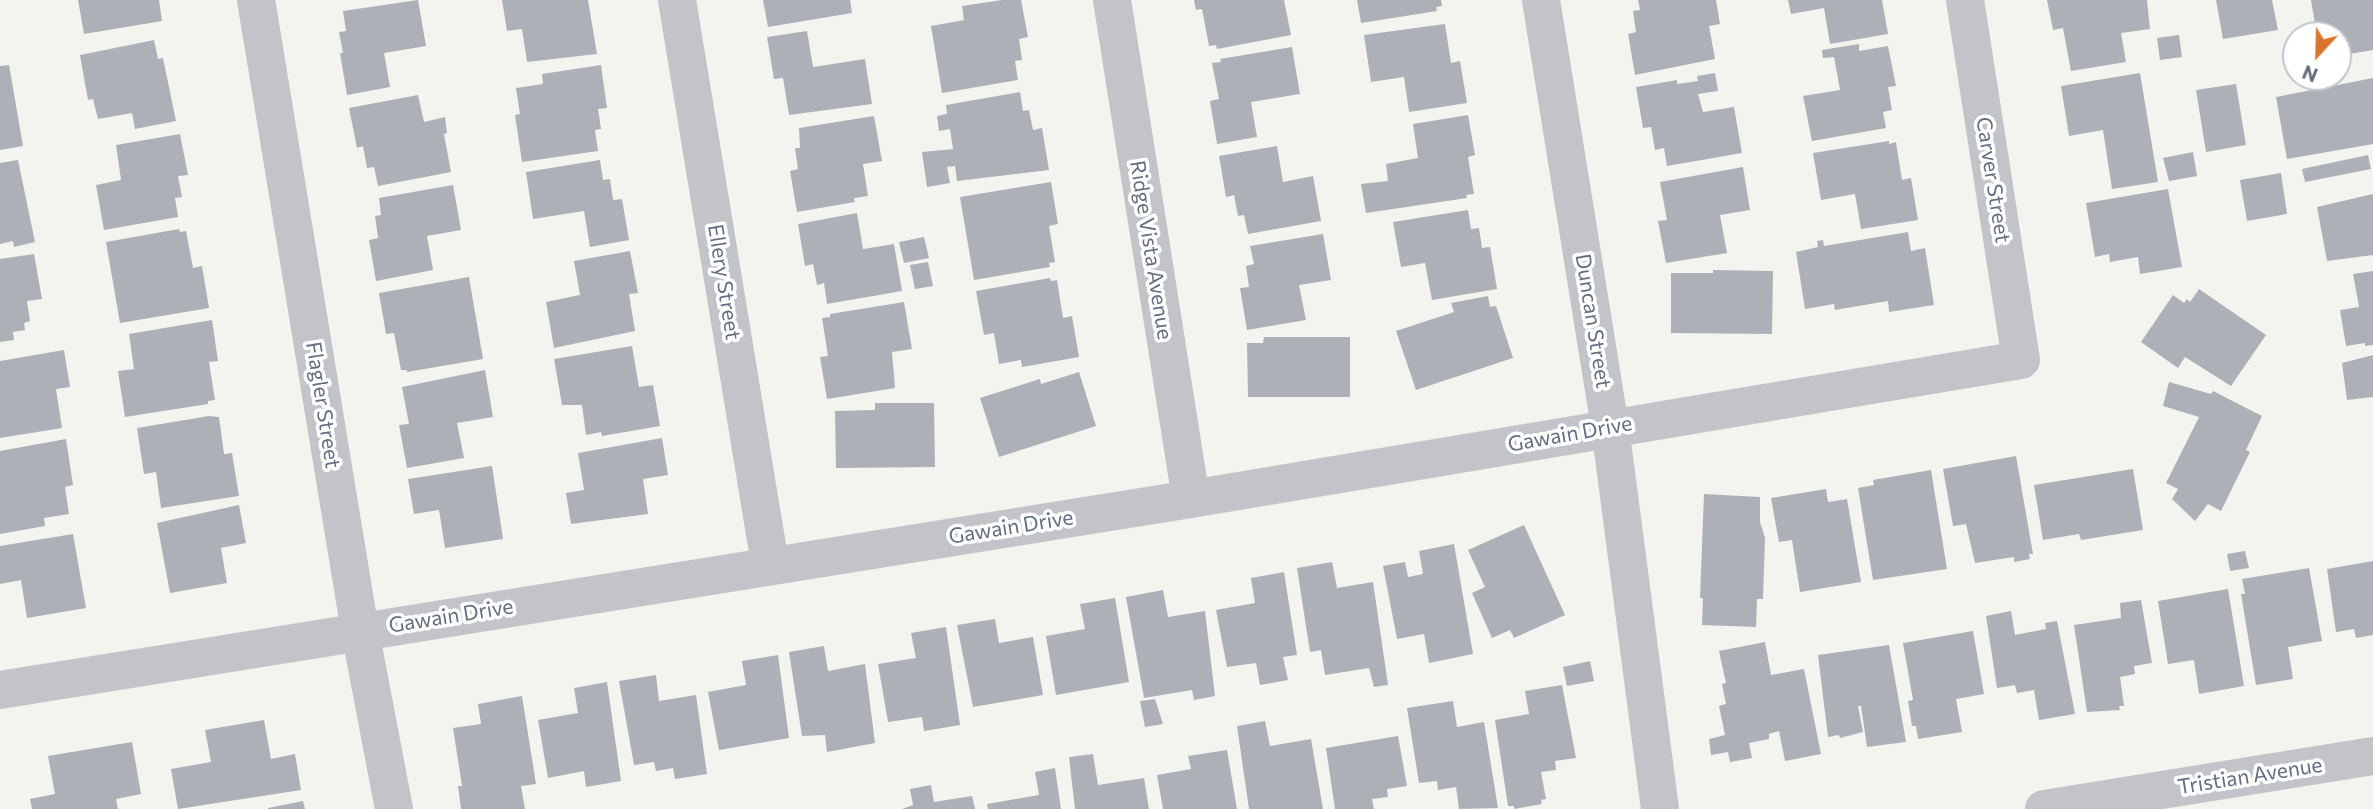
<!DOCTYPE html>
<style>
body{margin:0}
#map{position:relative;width:2373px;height:809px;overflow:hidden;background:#f3f4f0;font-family:Commissioner,sans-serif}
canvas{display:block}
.north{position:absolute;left:2282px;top:21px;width:70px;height:70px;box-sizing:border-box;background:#fff;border:2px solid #c1c5cc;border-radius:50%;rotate:202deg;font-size:19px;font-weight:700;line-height:28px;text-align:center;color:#646e7f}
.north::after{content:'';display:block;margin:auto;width:24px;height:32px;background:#d8752b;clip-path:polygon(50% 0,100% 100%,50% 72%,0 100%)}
</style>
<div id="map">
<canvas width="2373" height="809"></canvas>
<div class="north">N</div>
</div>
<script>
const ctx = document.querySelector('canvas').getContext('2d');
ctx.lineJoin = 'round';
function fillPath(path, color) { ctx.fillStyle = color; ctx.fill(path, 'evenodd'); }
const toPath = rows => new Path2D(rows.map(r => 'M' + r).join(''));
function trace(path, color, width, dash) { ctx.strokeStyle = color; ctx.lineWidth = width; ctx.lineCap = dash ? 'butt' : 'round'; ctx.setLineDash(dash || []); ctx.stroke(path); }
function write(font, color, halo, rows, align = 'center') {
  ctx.font = font + ' Commissioner,sans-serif'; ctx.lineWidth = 7; ctx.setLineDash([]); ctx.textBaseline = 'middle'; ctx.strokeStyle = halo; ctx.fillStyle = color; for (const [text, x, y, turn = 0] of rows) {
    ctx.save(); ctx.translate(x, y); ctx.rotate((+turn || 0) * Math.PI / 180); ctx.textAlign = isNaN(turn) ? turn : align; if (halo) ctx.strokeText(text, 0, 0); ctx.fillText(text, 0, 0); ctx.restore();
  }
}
fillPath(toPath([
 [78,0,159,0,162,21,84,34],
 [418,0,426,46,384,53,390,87,347,95,340,53,343,53,339,32,346,31,343,11],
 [502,0,588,0,597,54,527,62,522,29,507,31],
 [763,0,850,0,852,13,768,27],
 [1002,0,1021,0,1028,37,1019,39,1022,60,1015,61,1018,80,942,93,931,26,964,20,962,6],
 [1194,0,1284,0,1291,35,1217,49,1216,45,1209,46,1202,9,1196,10],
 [1357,0,1441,0,1442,6,1436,7,1437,11,1361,23],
 [1638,0,1716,0,1720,24,1709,26,1715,59,1635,75,1628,34,1636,32,1633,11,1640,10],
 [1788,0,1882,0,1888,34,1830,44,1824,8,1791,14],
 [2047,0,2147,0,2150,29,2121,33,2126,62,2071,71,2063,28,2053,30],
 [2216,0,2272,0,2278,30,2223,39],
 [2311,0,2373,0,2373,50,2338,56,2338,35,2317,35],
 [1445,24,1451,63,1460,61,1467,103,1409,112,1404,77,1371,82,1364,35],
 [807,31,813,67,865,59,872,104,789,115,783,78,774,79,767,37],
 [2179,35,2182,57,2160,60,2157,38],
 [154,40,158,59,163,58,176,121,135,129,132,113,98,119,93,99,88,100,80,55],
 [1859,44,1859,51,1888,46,1896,86,1888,87,1892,110,1883,112,1886,128,1812,141,1803,96,1840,90,1834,57,1823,58,1822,50],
 [1292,47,1300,94,1251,102,1257,137,1217,144,1210,101,1219,99,1212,63,1221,62,1220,59],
 [9,65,23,146,0,150,0,66],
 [601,65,607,108,598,109,601,129,595,130,598,151,522,162,515,115,520,114,516,88,543,84,542,74],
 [1715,73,1718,91,1698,94,1703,112,1734,107,1742,153,1667,166,1664,148,1655,150,1651,127,1643,128,1636,87,1677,80,1677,84,1698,81,1697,76],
 [2140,73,2158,182,2112,189,2103,130,2069,136,2061,86],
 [2373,78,2373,144,2287,159,2276,97],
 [2236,84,2246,145,2206,152,2196,90],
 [1020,92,1023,111,1029,110,1033,130,1042,128,1049,170,957,181,955,166,947,167,950,183,927,187,922,152,953,149,950,129,939,131,937,116,947,114,946,105],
 [418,95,424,122,445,117,447,133,444,134,451,172,378,186,374,167,367,168,363,146,357,148,349,108],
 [1468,115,1475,155,1468,157,1474,194,1466,195,1467,198,1366,213,1361,184,1388,181,1386,164,1418,158,1413,124],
 [874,116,882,161,863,164,868,196,854,198,855,202,797,212,790,171,798,169,795,148,800,148,799,128],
 [180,134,188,175,178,176,182,197,175,198,178,217,104,230,96,185,121,180,116,145],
 [1889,141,1889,144,1896,142,1902,180,1911,178,1918,220,1861,229,1855,194,1821,200,1813,153],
 [1277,146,1283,182,1313,176,1321,221,1248,234,1244,215,1238,216,1234,195,1226,197,1219,156],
 [2193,152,2197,176,2169,181,2163,158],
 [2368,155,2371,169,2305,182,2302,169],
 [18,160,35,242,14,247,13,241,0,244,0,163],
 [600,160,603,180,610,179,613,200,622,199,629,240,590,247,584,211,533,219,526,172],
 [1743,167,1750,210,1720,215,1727,253,1666,263,1658,221,1667,220,1660,182],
 [2281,173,2287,214,2247,221,2240,180],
 [1051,182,1058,224,1049,226,1055,262,1049,263,1050,267,974,280,960,197],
 [453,185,461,230,427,236,433,270,376,281,369,240,378,238,375,216,381,215,379,198],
 [2168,189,2182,267,2140,274,2138,257,2110,262,2109,254,2095,257,2086,203],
 [2373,194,2373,255,2327,261,2317,207],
 [1468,210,1471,229,1479,228,1482,248,1490,247,1497,289,1432,300,1425,263,1401,267,1393,222],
 [857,213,863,249,894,244,902,291,827,304,824,283,817,285,813,264,805,266,798,224],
 [179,229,180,232,186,231,193,268,202,266,209,308,120,323,106,242],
 [1908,232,1911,251,1925,248,1934,305,1889,312,1888,301,1835,310,1834,304,1805,309,1796,252,1818,247,1817,241,1823,240,1824,246],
 [1323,234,1331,280,1299,285,1306,320,1247,330,1240,288,1249,287,1246,266,1254,264,1250,246],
 [924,237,929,258,904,263,899,242],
 [630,251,638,293,629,294,635,331,554,348,546,302,580,295,574,261],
 [34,254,42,299,27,301,30,321,24,323,25,330,13,332,14,340,0,342,0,259],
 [928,262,933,286,915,289,910,265],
 [1713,270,1773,271,1772,334,1671,333,1671,273,1713,273],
 [2373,271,2373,345,2365,346,2365,343,2346,346,2340,310,2359,307,2353,274],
 [469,277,483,359,407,372,407,370,401,370,394,333,386,334,379,293],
 [1050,278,1051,281,1057,280,1063,318,1072,316,1079,357,1022,367,1021,360,999,364,994,333,984,335,976,291],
 [2199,289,2266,335,2231,386,2185,357,2178,368,2141,342,2173,295,2184,303,2187,299,2190,302],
 [1488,296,1490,307,1496,306,1513,358,1416,390,1396,331,1454,312,1451,303],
 [904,302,912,349,892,352,895,388,827,399,820,357,828,356,822,318,830,317,830,314],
 [212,320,218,361,209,362,215,400,208,401,208,404,125,417,118,371,134,369,129,334],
 [1264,337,1350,337,1350,397,1248,397,1247,343,1263,343],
 [632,346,639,387,653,385,660,426,602,436,601,432,586,435,582,405,562,405,554,359],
 [64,350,70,387,56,389,62,428,0,438,0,361],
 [2373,355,2373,397,2347,400,2342,363],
 [485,370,493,417,457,423,464,458,407,468,399,425,409,424,402,387],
 [1079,372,1096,426,999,457,980,398,1040,379,1041,384],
 [2169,382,2211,394,2213,391,2262,416,2246,450,2250,452,2221,511,2208,504,2195,521,2172,499,2178,489,2166,483,2199,417,2163,406],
 [875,403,934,403,935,467,836,468,835,411,875,410],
 [209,416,219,417,224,454,232,453,239,496,161,508,156,472,144,474,137,428],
 [662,438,668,475,643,479,648,514,571,524,566,493,584,490,578,453],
 [66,439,73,485,65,487,69,514,44,518,45,526,0,534,0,451],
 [2016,456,2033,554,2029,554,2030,559,2014,562,2014,557,1975,563,1966,524,1953,526,1943,469],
 [492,466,503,539,445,548,439,510,414,514,408,479],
 [2133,469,2143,530,2081,540,2079,534,2043,540,2034,485],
 [1931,470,1947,569,1873,580,1858,488,1874,485,1873,480],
 [1826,489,1828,502,1847,499,1861,582,1800,592,1792,540,1779,542,1771,498],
 [1704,494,1760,497,1760,522,1765,538,1763,599,1757,599,1756,627,1702,625,1703,598,1700,598],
 [239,505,246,543,221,548,227,583,170,593,157,523],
 [1524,525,1565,615,1514,638,1510,630,1492,638,1472,593,1485,587,1468,550],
 [73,534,86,608,27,618,21,580,0,584,0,546],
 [1454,544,1473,654,1429,663,1424,634,1397,639,1383,566,1405,562,1408,577,1423,574,1419,551],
 [2245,551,2249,568,2230,571,2227,554],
 [2373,561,2373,635,2356,638,2354,629,2336,632,2327,569],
 [1332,562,1337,588,1373,582,1388,685,1374,687,1369,668,1325,675,1321,650,1310,652,1297,568],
 [2309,568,2322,641,2288,647,2293,679,2256,685,2241,594,2245,594,2242,579],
 [1284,572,1297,655,1283,657,1288,680,1260,685,1256,663,1227,667,1216,610,1255,603,1251,578],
 [2228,589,2244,686,2199,694,2194,660,2168,664,2158,601],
 [1163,590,1168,617,1205,611,1215,696,1194,700,1192,690,1144,698,1126,597],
 [1115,598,1129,682,1056,695,1046,636,1085,629,1080,604],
 [2141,600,2152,663,2134,666,2135,674,2120,677,2124,706,2119,706,2120,710,2087,712,2074,625,2121,618,2120,603],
 [2011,611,2015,635,2046,629,2045,623,2057,621,2075,714,2039,720,2034,690,2017,693,2015,685,1997,688,1986,616],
 [995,619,999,643,1033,637,1043,695,973,707,957,625],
 [946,627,960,725,924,731,922,717,888,722,878,664,916,658,911,633],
 [1973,631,1984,694,1956,699,1962,732,1918,739,1916,726,1912,726,1908,701,1913,700,1903,643],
 [1765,642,1771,675,1804,669,1821,754,1785,761,1779,731,1769,734,1769,739,1749,743,1752,758,1730,762,1728,752,1711,755,1709,739,1725,735,1719,706,1726,704,1722,684,1726,683,1719,651],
 [1889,645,1906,742,1867,747,1861,706,1858,706,1863,732,1840,738,1839,735,1828,737,1818,655],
 [824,646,828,671,865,664,875,743,827,752,825,735,802,736,789,652],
 [778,655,789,738,719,750,708,692,746,685,742,661],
 [1590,661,1594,681,1567,686,1563,667],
 [656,675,659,701,696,695,707,774,675,779,673,768,656,771,654,762,634,765,619,681],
 [607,682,621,781,586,787,584,771,548,778,538,720,578,713,574,688],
 [1562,685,1576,758,1555,761,1556,770,1541,772,1546,799,1541,800,1542,804,1514,809,1514,806,1508,806,1495,720,1529,714,1525,691],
 [522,696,536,784,521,786,525,809,461,809,458,786,462,786,453,728,481,724,478,704],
 [1155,699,1163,724,1145,727,1140,701],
 [1453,701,1457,727,1484,722,1498,808,1459,809,1456,787,1438,790,1437,781,1419,783,1407,708],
 [264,720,271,759,295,754,301,790,178,809,171,769,211,762,205,730],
 [1265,721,1270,746,1311,739,1323,809,1249,809,1237,726],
 [1398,736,1407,786,1387,789,1388,797,1372,799,1374,809,1335,809,1326,748],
 [132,742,141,794,116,799,118,809,32,809,30,799,55,794,48,756],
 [1227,750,1237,809,1163,809,1157,775,1191,769,1188,756],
 [1093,754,1098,785,1144,778,1149,809,1075,809,1069,757],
 [1055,768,1061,809,988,809,987,804,1039,795,1035,772],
 [931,785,934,802,972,796,975,809,902,809,913,805,910,789],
 [303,801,305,809,268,809,268,808]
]), '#adb1b7');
trace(toPath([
 [256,0,360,631,394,809],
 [677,0,770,564],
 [1112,0,1191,499],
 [1541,0,1610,427,1660,809],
 [0,690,1191,499,2021,360,1965,0],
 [2044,809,2373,756]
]), '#c2c4c8', 38);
write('21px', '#646e7f', '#fff', [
 ["Carver Street",1993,180,81],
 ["Ridge Vista Avenue",1151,250,81],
 ["Ellery Street",724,282,81],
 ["Duncan Street",1593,321,81],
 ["Flagler Street",323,405,81],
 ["Gawain Drive",1570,434,-10],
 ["Gawain Drive",1011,527,-9],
 ["Gawain Drive",451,616,-9],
 ["Tristian Avenue",2250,776,-9]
]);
</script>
